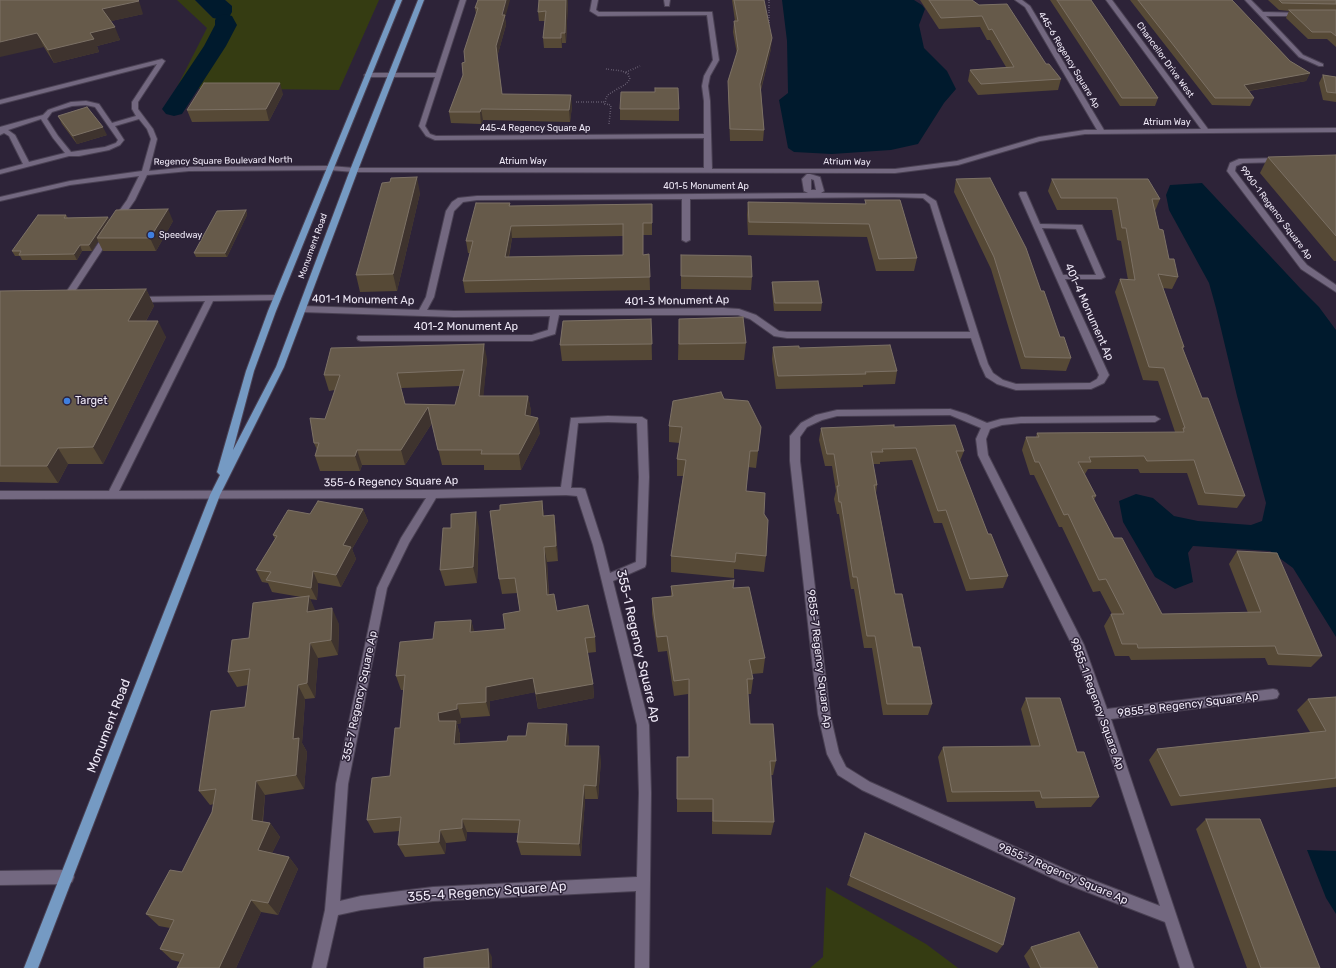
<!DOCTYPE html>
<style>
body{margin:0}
canvas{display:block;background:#2d2338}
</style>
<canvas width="1336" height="968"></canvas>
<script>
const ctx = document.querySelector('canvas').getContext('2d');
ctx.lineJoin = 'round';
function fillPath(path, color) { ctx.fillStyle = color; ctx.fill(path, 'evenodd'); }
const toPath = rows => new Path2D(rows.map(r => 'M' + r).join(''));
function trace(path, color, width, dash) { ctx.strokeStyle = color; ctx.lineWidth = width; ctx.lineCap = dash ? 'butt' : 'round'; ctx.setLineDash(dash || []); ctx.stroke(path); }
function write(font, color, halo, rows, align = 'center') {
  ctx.font = font + ' Rubik,sans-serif'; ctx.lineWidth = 3; ctx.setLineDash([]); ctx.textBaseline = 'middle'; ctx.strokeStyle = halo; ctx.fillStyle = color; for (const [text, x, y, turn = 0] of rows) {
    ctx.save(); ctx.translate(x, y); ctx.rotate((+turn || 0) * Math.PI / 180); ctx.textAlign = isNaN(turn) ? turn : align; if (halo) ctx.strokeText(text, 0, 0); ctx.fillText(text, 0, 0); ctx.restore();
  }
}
fillPath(toPath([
 [177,0,195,0,213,18,232,6,225,0,379,0,339,90,181,88,178,85,207,28],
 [826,887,926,944,958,968,810,968,823,957]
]), '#353c12');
fillPath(toPath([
 [195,0,225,0,232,6,232,12,228,19,222,20,213,18],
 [782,0,914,0,922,5,925,9,919,25,924,48,947,71,956,89,944,103,918,144,891,150,832,154,794,152,788,148,779,100,788,93,787,41],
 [1202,183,1300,288,1319,307,1336,330,1336,637,1293,568,1270,551,1193,546,1188,553,1193,582,1175,589,1155,577,1123,522,1119,501,1136,494,1153,498,1174,516,1198,521,1251,525,1262,521,1266,503,1237,396,1216,308,1209,283,1169,210,1166,195,1170,185],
 [1307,850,1336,851,1336,914,1326,898]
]), '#001a2d');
fillPath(toPath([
 [225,14,232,16,237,25,226,46,182,114,174,116,166,114,162,109,204,46,215,25,215,20,218,16,225,14]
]), '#001a2d');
const minor = toPath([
 [460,0,466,0,425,126,430,134,436,136,704,134,704,101,702,86,704,76,713,60,707,15,598,16,590,11,592,0,598,0,596,10,599,12,712,12,719,60,710,76,708,86,710,101,712,169,895,169,957,161,1039,137,1085,130,1097,130,1025,7,1015,0,1022,0,1030,6,1104,130,1201,129,1106,0,1112,0,1208,129,1336,128,1336,132,1085,134,1040,141,958,165,895,173,354,172,330,170,189,171,147,175,135,200,119,223,116,223,112,221,127,200,139,176,70,185,0,201,0,197,70,181,142,171,151,139,147,129,139,119,115,126,124,140,120,145,109,150,79,156,69,156,0,174,0,170,23,164,9,136,4,133,0,135,0,127,43,115,48,110,71,102,86,101,99,104,112,123,136,116,132,109,132,102,157,64,0,104,0,100,162,59,165,61,138,102,138,109,153,129,157,139,149,171,189,167,330,166,354,168,704,168,704,138,435,140,426,136,419,126,435,77,367,77,364,75,367,73,436,73,460,0],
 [86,105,95,107,118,140,116,143,105,147,71,152,58,136,47,119,52,112,72,106,86,105],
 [41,119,53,138,65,153,29,162,15,135,8,130,41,119],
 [664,0,670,0,669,6,665,6,664,0],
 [1245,0,1251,0,1263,12,1304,13,1305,14,1302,16,1266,16,1303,55,1323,64,1323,66,1319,66,1299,57,1245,0],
 [1280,158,1283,158,1283,162,1243,163,1236,166,1235,171,1301,258,1307,265,1336,285,1336,292,1301,269,1227,171,1230,163,1239,159,1280,158],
 [807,174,810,174,820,177,824,191,821,193,925,194,936,201,988,364,993,373,1003,380,1016,384,1090,383,1097,379,1099,375,1019,194,1020,192,1026,192,1040,224,1082,225,1105,277,1101,279,1065,279,1109,375,1104,383,1091,389,1016,390,997,384,986,377,980,364,971,338,787,338,774,336,750,319,738,315,559,315,555,334,532,341,361,341,358,340,357,338,358,336,532,335,548,330,550,316,454,317,302,312,298,309,302,306,419,310,426,297,446,211,452,202,458,198,477,196,808,193,804,191,802,179,807,174],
 [811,179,814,180,816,190,811,190,811,179],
 [894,197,923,198,930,204,970,332,787,332,779,331,756,315,739,309,723,308,454,311,427,310,434,297,454,211,463,202,477,200,682,199,682,240,686,242,690,240,690,199,894,197],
 [1042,228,1076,229,1096,275,1063,275,1042,228],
 [105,233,108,233,112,235,68,302,62,302,61,300,105,233],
 [277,295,280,296,281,298,280,300,213,301,119,491,433,490,561,487,571,418,608,416,642,417,647,420,649,477,646,564,645,567,613,581,649,725,651,793,649,968,635,968,636,891,433,901,361,910,338,915,326,968,312,968,325,910,336,784,377,588,401,538,426,498,0,499,0,491,109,491,205,301,138,302,135,301,134,299,135,297,277,295],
 [608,422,637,423,639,477,636,562,610,573,603,545,586,492,585,489,581,488,571,488,578,423,608,422],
 [566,495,577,496,593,545,637,725,639,793,637,877,433,887,361,896,340,901,348,784,387,588,409,543,436,498,566,495],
 [950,409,966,414,987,423,1001,419,1021,417,1155,416,1160,419,1155,422,1021,423,1002,425,990,429,986,439,988,455,1084,645,1107,709,1273,689,1277,690,1279,694,1277,698,1273,699,1111,719,1194,968,1180,968,1165,922,1061,882,862,790,838,775,827,754,818,714,790,461,790,436,801,423,816,415,837,410,950,409],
 [950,415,981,428,976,439,978,455,1072,645,1097,715,1160,906,1069,871,870,782,846,767,839,753,830,714,800,461,800,437,807,427,822,420,837,416,950,415],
 [67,870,72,872,74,877,72,882,67,884,0,885,0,871,67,870]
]);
const major = toPath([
 [396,0,402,0,276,311,254,371,233,450,276,367,350,170,418,0,424,0,358,170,284,367,220,495,38,968,24,968,210,495,220,475,217,472,246,371,268,311,396,0]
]);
trace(minor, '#4a4153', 2);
trace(major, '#4a4153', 2);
trace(toPath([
 [769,0,769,25],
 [606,69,622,71,628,74,630,79,626,84,609,94,606,98,605,104,611,105,609,124],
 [626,72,640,66],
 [576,102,605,102]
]), '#91899a', 1.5, [0.5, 2]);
fillPath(minor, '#736880');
fillPath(major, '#759ac3');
fillPath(toPath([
 [0,0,143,14,111,21,120,40,97,46,99,52,54,63,44,47],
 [478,0,505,18,506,25,497,57,502,94,572,106,570,122,483,120,481,124,451,123,449,112,463,75,465,62,476,14,475,8],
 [568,0,566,43,562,43,562,48,544,48,543,38,545,21,539,21,538,12],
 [732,0,764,0,771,49,761,90,764,130,763,141,730,141,728,92,728,81,737,54,733,32,734,21,735,21],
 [920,0,972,0,1046,64,1061,79,1058,90,978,95,968,81,970,70,1006,67,990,40,987,40,980,27,939,29],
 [1050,0,1091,0,1158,98,1155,106,1120,106],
 [1130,0,1232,0,1290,61,1310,73,1306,81,1249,91,1254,98,1250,106,1212,105],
 [1268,0,1336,0,1336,47,1327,39,1308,39,1286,18,1289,11,1279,10],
 [1323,75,1336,77,1336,102,1323,100,1319,83],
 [283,94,269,121,192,122,187,110],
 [620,109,679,109,679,121,620,120],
 [58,116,107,135,77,144,62,124],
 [1336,155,1336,261,1334,261,1260,173,1268,157],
 [956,179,1041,291,1060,337,1071,358,1066,371,1021,369,991,269,954,192],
 [1052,179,1160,199,1155,211,1159,229,1169,259,1178,277,1172,289,1163,288,1184,347,1183,349,1202,398,1245,496,1237,508,1198,505,1187,473,1140,473,1138,469,1088,469,1085,474,1096,496,1094,500,1114,538,1162,614,1248,613,1229,564,1237,551,1322,656,1311,667,1268,665,1265,658,1131,660,1129,656,1115,656,1104,626,1111,614,1112,614,1100,591,1093,592,1062,527,1059,527,1034,475,1030,475,1022,450,1026,437,1036,437,1037,433,1175,432,1158,381,1143,380,1115,292,1120,279,1128,280,1121,241,1117,240,1112,210,1057,210,1048,191],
 [390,182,420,193,397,291,360,292,356,275],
 [865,200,917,258,914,271,876,271,867,237,748,235,747,215,748,202,865,204],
 [510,203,510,206,652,204,652,235,643,235,643,255,649,254,650,290,465,293,463,281,470,253,468,253,466,241],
 [623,236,623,255,509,257,512,238],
 [246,210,247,215,227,257,196,257,194,253],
 [66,215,68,218,108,217,109,221,173,221,156,251,103,251,98,241,92,251,82,251,77,260,22,260,20,256,15,256,12,251],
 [681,255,752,277,751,290,681,289],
 [772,282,822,303,821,311,774,311,772,290],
 [146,289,154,306,146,321,166,337,103,464,68,464,58,483,0,482,0,291],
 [651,319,652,360,562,361,560,345],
 [679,319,746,343,744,360,678,360],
 [773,347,799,348,897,371,895,384,863,385,863,387,776,389,772,359],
 [487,359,483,396,528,396,531,411,530,416,540,433,521,470,484,470,484,465,442,465,432,423,405,465,362,465,360,471,320,471,315,456,317,450,314,443,325,419,335,390,329,391,324,375],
 [460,386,455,405,405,404,401,388],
 [724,399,761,427,756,468,748,467,746,491,764,514,766,556,764,572,734,569,734,578,671,572,671,556,683,476,677,476,677,459,680,443,669,442,669,426],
 [894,427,964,451,960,461,988,534,1008,576,1003,588,966,591,942,523,934,523,912,460,880,462,880,464,873,464,877,485,876,493,895,594,932,704,928,715,883,715,872,648,864,648,854,589,851,589,839,514,837,514,834,499,836,491,832,466,825,466,819,440,821,428],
 [542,501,544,516,554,515,556,530,558,561,547,562,549,595,557,611,595,637,596,652,587,653,593,684,594,698,538,709,535,692,490,701,490,716,461,718,461,723,457,724,460,735,460,744,569,737,568,746,601,760,598,799,585,799,581,856,521,855,517,842,518,833,467,832,466,841,446,843,445,854,405,857,398,845,400,831,374,833,367,820,390,776,400,728,404,690,401,690,396,676,433,639,471,620,474,632,505,629,520,611,517,593,502,594,499,579,500,510],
 [363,509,368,521,352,549,356,559,341,587,318,583,317,600,310,599,315,611,339,624,338,655,318,658,315,698,305,699,302,743,307,752,304,789,265,795,263,822,270,823,280,837,272,853,289,857,298,869,278,915,261,912,236,968,177,968,180,962,172,960,160,949,170,928,159,926,146,914,182,872,212,812,214,804,210,805,199,791,245,707,248,685,237,687,228,672,249,638,301,597,272,592,268,583,262,582,256,570,275,539,273,535,310,514],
 [479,528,477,583,445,586,440,570],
 [671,586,733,588,765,658,763,673,752,674,753,679,751,694,748,694,750,724,776,761,773,775,770,775,774,822,771,835,712,834,712,812,677,812,677,757,689,757,688,694,674,696,667,651,658,652,652,614,652,598,671,596],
 [1336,697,1336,787,1171,806,1149,760,1157,749,1310,732,1297,710,1308,699],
 [1026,698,1077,752,1099,797,1091,807,1036,808,1034,801,947,802,938,757,943,747,1031,746,1021,709],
 [1206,819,1320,968,1247,968,1196,829],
 [865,833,1003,945,997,953,847,885],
 [1031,947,1098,968,1030,968,1024,956]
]), '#564936');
fillPath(toPath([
 [506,0,510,0,505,18,506,25,497,57,496,46],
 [566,0,568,0,566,43,565,33],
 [139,1,143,14,107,22,102,9],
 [115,27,120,40,97,46,99,52,54,63,48,50,90,33],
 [37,33,44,47,0,57,0,42],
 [561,33,562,43,562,48,561,38],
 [772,38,771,49,759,95,760,84],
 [1310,73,1306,81,1240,92,1244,85],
 [280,83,283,94,269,121,266,109],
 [571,95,572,106,570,122,569,110],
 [481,109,483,120,481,124,480,112],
 [103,127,107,135,77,144,73,136],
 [417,177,420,193,397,291,393,274],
 [168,209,173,221,156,251,150,238],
 [246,210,247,215,227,257,225,253],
 [108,217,110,223,97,238,98,241,92,251,89,245],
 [511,226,512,238,506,269,505,257],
 [80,245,82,251,77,260,74,254],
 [146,289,154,306,137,337,128,321],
 [158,321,166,337,103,464,93,447],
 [484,344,487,359,482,411,479,396],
 [528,396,531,411,528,431,525,415],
 [428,407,432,423,405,465,401,450],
 [538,418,540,433,521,470,519,454],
 [58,448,68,464,58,483,47,466],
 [357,450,362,465,360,471,355,456],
 [542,501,544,516,543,516],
 [363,509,368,521,352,549,356,559,341,587,336,575,343,545],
 [476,512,479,528,477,583,473,567],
 [554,515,556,530,558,561,556,546],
 [544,547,547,562,549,610,547,595],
 [313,571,318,583,317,600,311,588],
 [309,596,316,612,307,612],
 [332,608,339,624,338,655,331,640],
 [471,620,475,634,470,632],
 [310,643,318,658,315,698,307,683],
 [533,678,536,692,490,701,490,716,486,702,486,687],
 [593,684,594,698,538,709,536,694],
 [298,685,305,699,302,743,307,752,304,789,296,775,293,739],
 [457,704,461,718,461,723,457,724,460,735,459,758,439,721,438,713],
 [567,724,569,737,567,759,565,746],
 [599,746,601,760,598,799,596,786],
 [256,781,265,795,261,833,252,820],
 [584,785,585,799,581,856,579,844],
 [462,819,467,832,466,841,462,828],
 [270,823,280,837,267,863,258,850],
 [440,830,446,843,445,854,439,842],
 [289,857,298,869,278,915,268,903],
 [251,900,261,912,236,968,219,968],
 [488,949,492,957,492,968,489,968]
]), '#3e332e');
const building = toPath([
 [0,0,138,0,139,1,102,9,115,27,90,33,94,39,48,50,37,33,0,42,0,0],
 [478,0,506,0,502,15,505,15,496,46,502,94,571,95,569,110,481,109,480,112,449,112,463,75,462,63,465,62,464,51,478,8,475,8,478,0],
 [539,0,566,0,565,33,561,33,561,38,543,38,546,11,538,12,539,0],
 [734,0,764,0,772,38,760,84,764,130,730,129,728,81,738,49,734,21,738,21,734,0],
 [929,0,972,0,979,5,1007,4,1046,64,1049,64,1061,79,981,84,970,70,1014,67,992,29,989,30,982,16,941,18,929,0],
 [1057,0,1091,0,1158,98,1122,98,1057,0],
 [1138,0,1232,0,1290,61,1310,73,1244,85,1254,98,1215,98,1138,0],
 [1279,0,1336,0,1336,4,1282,3,1279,0],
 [1289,10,1336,10,1336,36,1331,32,1312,32,1289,10],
 [1323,75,1336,77,1336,93,1327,92,1323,75],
 [204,83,280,83,266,109,187,110,204,83],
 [655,88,678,88,679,109,620,109,621,92,655,92,655,88],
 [87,107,103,127,73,136,58,116,87,107],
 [1336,155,1336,236,1268,157,1336,155],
 [417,177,393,274,356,275,382,183,390,182,391,178,417,177],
 [990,178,1026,248,1041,291,1044,291,1060,337,1064,337,1071,358,1025,357,994,257,956,179,990,178],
 [1052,179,1148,179,1160,199,1152,199,1159,229,1163,230,1169,259,1174,259,1178,277,1158,274,1184,347,1182,347,1202,398,1208,398,1245,496,1205,493,1194,460,1147,461,1144,456,1089,457,1091,462,1078,462,1096,496,1092,496,1114,538,1122,538,1162,614,1261,612,1237,551,1277,553,1322,656,1278,654,1275,646,1138,648,1137,644,1122,644,1111,614,1124,614,1106,579,1099,580,1068,514,1064,515,1039,462,1035,462,1026,437,1039,437,1037,433,1184,432,1183,428,1185,428,1164,368,1149,367,1120,279,1135,280,1126,228,1122,228,1117,198,1061,198,1052,179],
 [865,200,900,200,917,258,879,259,869,224,749,222,748,202,866,204,865,200],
 [476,203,510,203,509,206,652,204,652,223,643,223,643,255,649,254,650,277,463,281,473,241,466,241,476,203],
 [623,224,623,255,505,257,511,226,623,224],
 [168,209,150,238,97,238,116,210,168,209],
 [246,210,225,253,194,253,217,211,246,210],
 [38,215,66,215,64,218,108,217,89,245,80,245,74,254,19,255,21,251,12,251,38,215],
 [681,255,751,256,752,277,681,276,681,255],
 [818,281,822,303,775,303,772,282,818,281],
 [146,289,128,321,158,321,93,447,58,448,47,466,0,466,0,291,146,289],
 [743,317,746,343,679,344,679,319,743,317],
 [651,319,652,344,560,345,563,321,651,319],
 [484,344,479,396,528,396,525,415,538,418,519,454,481,454,482,450,438,450,428,407,401,450,357,450,355,456,315,456,319,443,314,443,310,418,325,419,340,375,324,375,331,348,484,344],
 [464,370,455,405,405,404,397,373,464,370],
 [890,345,897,371,865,372,866,374,778,376,773,347,799,346,799,348,890,345],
 [721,392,724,399,748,401,761,427,758,451,750,451,746,491,765,493,764,514,768,520,766,556,736,553,735,562,671,556,686,460,677,459,682,427,669,426,673,401,721,392],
 [894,425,894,427,955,425,964,451,956,451,988,534,991,534,1008,576,970,579,946,510,938,511,916,448,882,449,883,452,871,452,877,485,874,485,895,594,902,594,913,647,920,647,932,704,887,704,875,636,867,636,857,577,853,577,841,502,839,502,837,486,839,486,834,454,827,454,821,428,894,425],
 [318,501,363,509,343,545,351,547,336,575,313,571,311,588,266,580,271,572,256,570,277,536,273,535,288,510,310,514,318,501],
 [542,501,543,516,554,515,556,546,544,547,547,595,554,594,557,611,588,605,595,637,585,638,593,684,536,694,533,678,486,687,486,702,457,704,457,709,438,713,439,721,456,721,454,744,507,741,508,736,526,736,528,723,567,724,565,746,599,746,596,786,584,785,579,844,517,842,520,820,462,819,462,828,440,830,439,842,398,845,401,817,367,820,372,778,390,776,395,728,400,728,405,675,396,676,400,642,433,639,435,622,471,620,470,632,505,629,503,614,520,611,515,578,499,579,490,511,500,510,500,505,542,501],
 [476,512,473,567,440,570,443,528,451,528,451,514,476,512],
 [734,580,733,588,749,587,765,658,749,660,753,679,747,679,750,724,773,724,776,761,770,761,774,822,713,821,713,799,677,799,677,757,689,757,689,679,674,681,667,636,657,637,652,598,673,596,671,586,734,580],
 [309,596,307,612,332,608,331,640,310,643,307,683,298,685,293,739,299,738,296,775,256,781,252,820,270,823,258,850,289,857,268,903,251,900,219,968,177,968,184,954,160,949,174,920,146,914,170,870,182,872,212,812,216,789,199,791,211,711,245,707,250,669,228,672,232,640,249,638,253,603,309,596],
 [1336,697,1336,778,1180,796,1157,749,1326,731,1308,699,1336,697],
 [1026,698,1060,698,1077,752,1084,752,1099,797,1042,798,1040,791,952,792,943,747,1040,746,1026,698],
 [1206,819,1260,819,1320,968,1261,968,1206,819],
 [865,833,1015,898,1003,945,850,876,865,833],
 [1079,932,1098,968,1041,968,1031,947,1079,932],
 [488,949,489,968,424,968,424,958,488,949]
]);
fillPath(building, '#665a4a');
trace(building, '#7c7165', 1);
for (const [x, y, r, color] of [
 [151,235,4,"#3f7fe0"],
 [67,401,4,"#3f7fe0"]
]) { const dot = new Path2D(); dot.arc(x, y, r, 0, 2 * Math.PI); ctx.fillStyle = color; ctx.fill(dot); trace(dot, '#2d2338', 1.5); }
write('9px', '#efe9f7', '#2d2338', [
 ["445-6 Regency Square Ap",1069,60,59],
 ["Chancellor Drive West",1165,60,54],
 ["Atrium Way",1167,122],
 ["445-4 Regency Square Ap",535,128],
 ["Regency Square Boulevard North",223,161,-1],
 ["Atrium Way",523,161],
 ["Atrium Way",847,162,1],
 ["401-5 Monument Ap",706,186],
 ["9960-1 Regency Square Ap",1276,213,53],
 ["Monument Road",313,246,-70]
]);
write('9px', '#efe9f7', '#2d2338', [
 ["Speedway",159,235]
], 'left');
write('11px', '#efe9f7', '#2d2338', [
 ["401-1 Monument Ap",363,300,1],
 ["401-3 Monument Ap",677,301,-1],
 ["401-4 Monument Ap",1089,312,66],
 ["401-2 Monument Ap",466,327],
 ["355-6 Regency Square Ap",391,482,-1],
 ["9855-7 Regency Square Ap",819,659,83],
 ["355-7 Regency Square Ap",360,696,-78],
 ["9855-1 Regency Square Ap",1097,704,70],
 ["9855-8 Regency Square Ap",1188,705,-7],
 ["9855-7 Regency Square Ap",1063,874,23]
]);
write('11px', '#efe9f7', '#2d2338', [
 ["Target",75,401]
], 'left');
write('13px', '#efe9f7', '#2d2338', [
 ["355-1 Regency Square Ap",638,646,77],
 ["Monument Road",109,726,-69],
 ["355-4 Regency Square Ap",487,892,-4]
]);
</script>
